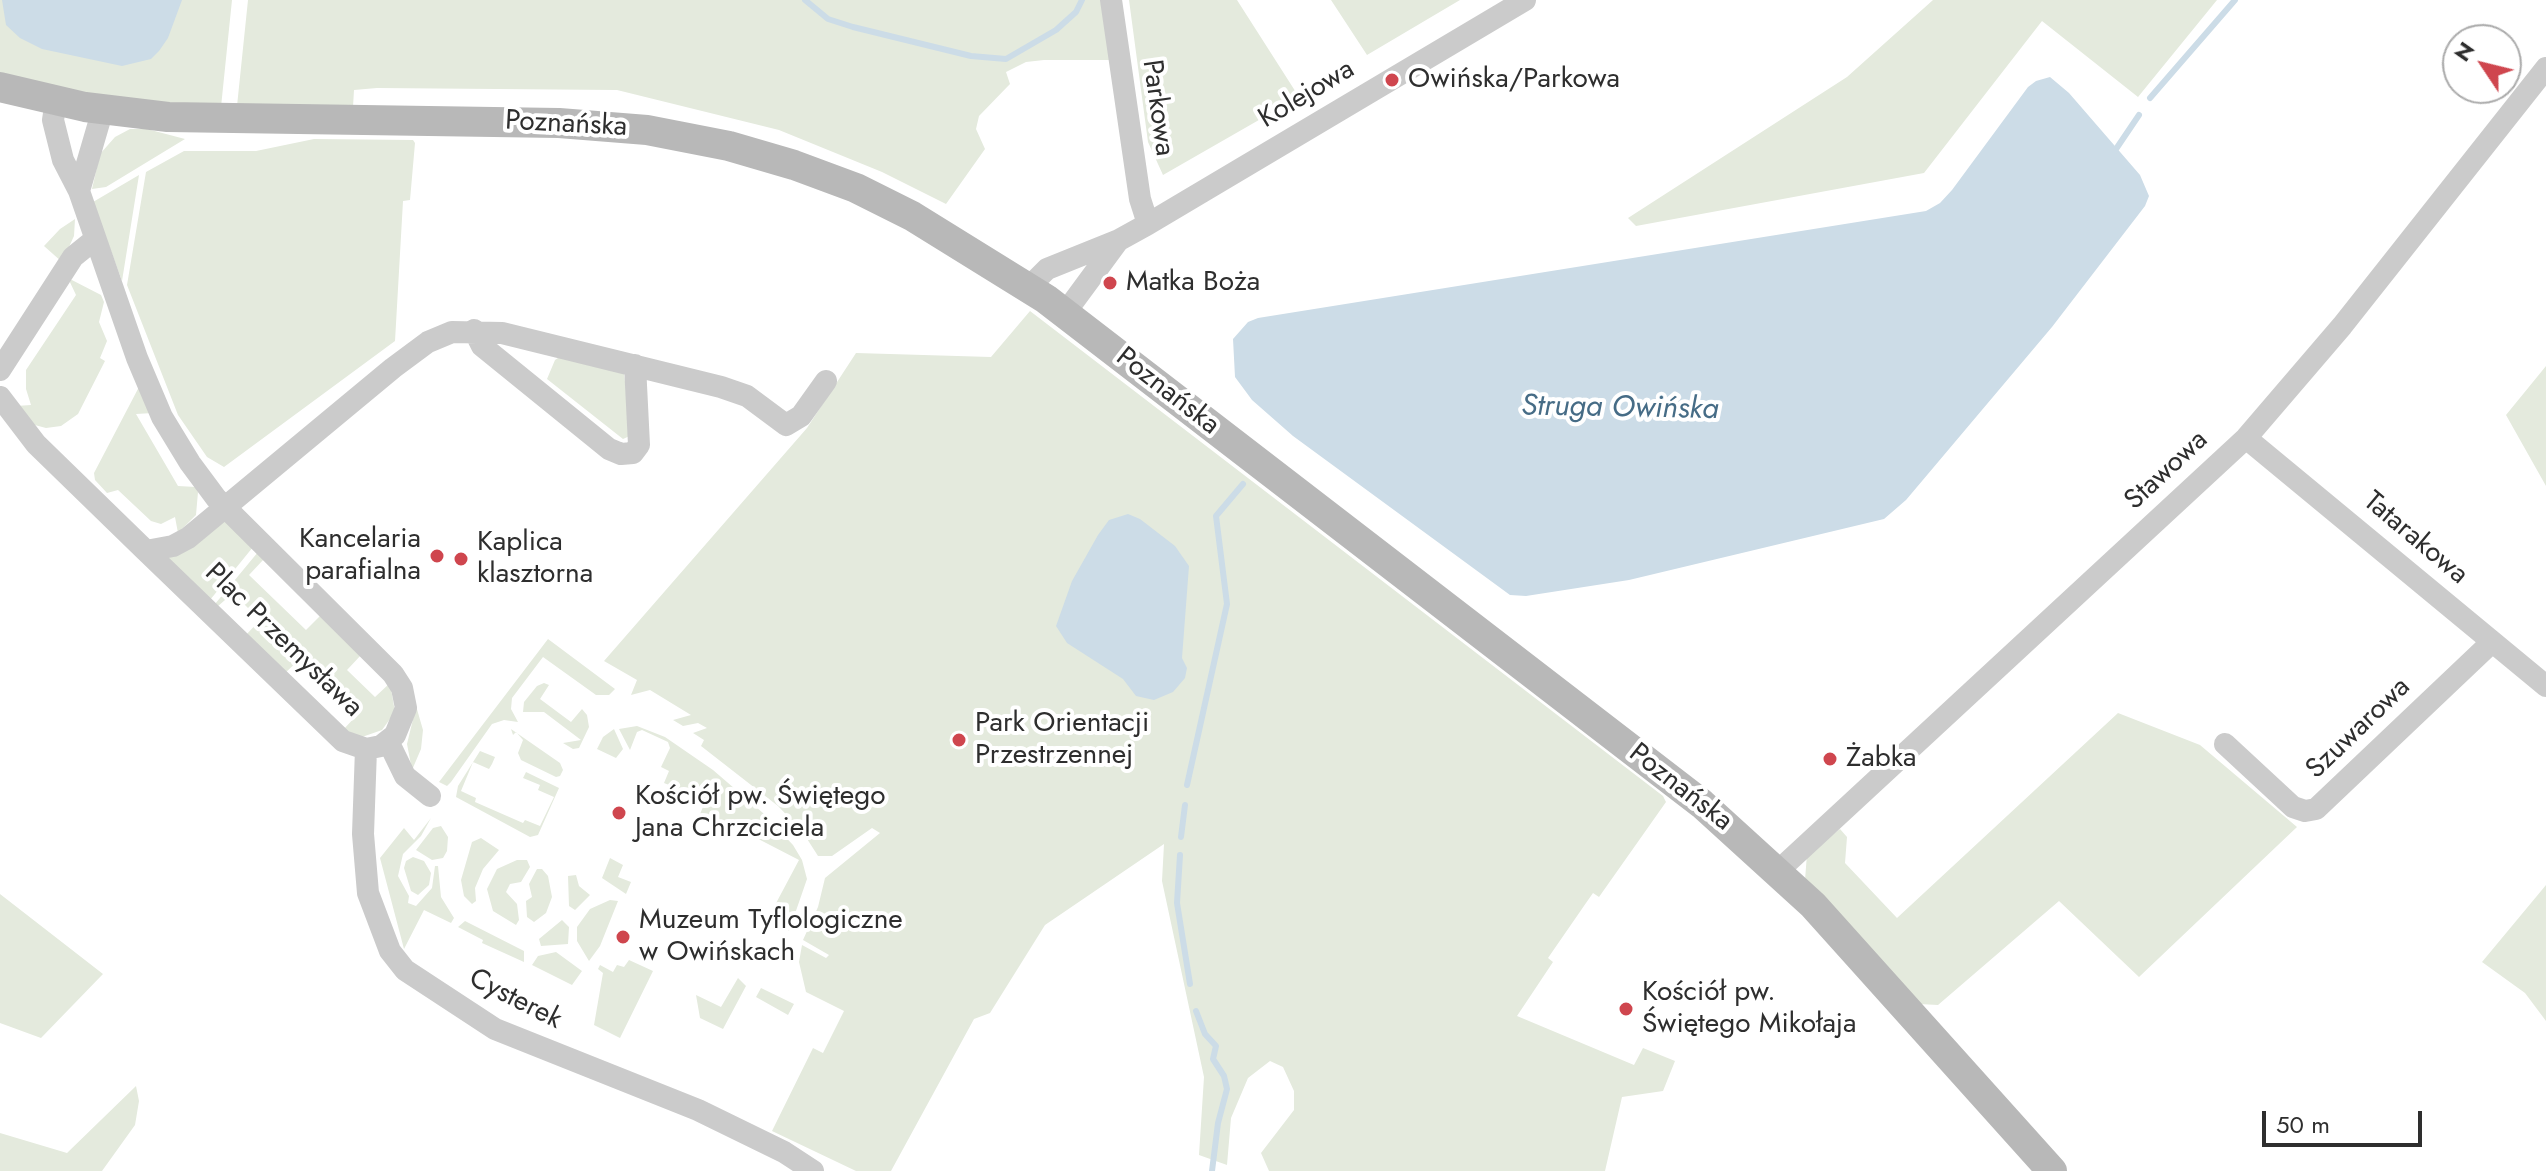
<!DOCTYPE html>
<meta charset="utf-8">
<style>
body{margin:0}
#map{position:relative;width:2546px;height:1171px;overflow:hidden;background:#fff;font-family:Jost,sans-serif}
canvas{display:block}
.north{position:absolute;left:2442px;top:24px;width:80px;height:80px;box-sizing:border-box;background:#fff;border:2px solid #ababab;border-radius:50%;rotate:305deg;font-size:22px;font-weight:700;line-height:32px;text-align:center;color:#2e2e2e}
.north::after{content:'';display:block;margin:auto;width:28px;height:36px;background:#cf464e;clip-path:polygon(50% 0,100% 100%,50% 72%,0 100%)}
.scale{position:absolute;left:2262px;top:1111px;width:160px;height:36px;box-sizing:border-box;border:4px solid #2e2e2e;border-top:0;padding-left:10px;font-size:24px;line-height:28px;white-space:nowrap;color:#2e2e2e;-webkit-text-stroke:6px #fff;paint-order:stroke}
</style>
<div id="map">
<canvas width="2546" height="1171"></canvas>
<div class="north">N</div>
<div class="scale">50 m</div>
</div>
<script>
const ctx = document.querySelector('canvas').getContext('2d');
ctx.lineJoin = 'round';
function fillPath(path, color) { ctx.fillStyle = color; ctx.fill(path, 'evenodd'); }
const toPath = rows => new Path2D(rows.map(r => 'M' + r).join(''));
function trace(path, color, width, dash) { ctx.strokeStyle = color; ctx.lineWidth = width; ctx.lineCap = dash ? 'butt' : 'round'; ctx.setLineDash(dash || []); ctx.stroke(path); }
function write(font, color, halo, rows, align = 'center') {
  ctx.font = font + ' Jost,sans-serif'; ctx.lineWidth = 8; ctx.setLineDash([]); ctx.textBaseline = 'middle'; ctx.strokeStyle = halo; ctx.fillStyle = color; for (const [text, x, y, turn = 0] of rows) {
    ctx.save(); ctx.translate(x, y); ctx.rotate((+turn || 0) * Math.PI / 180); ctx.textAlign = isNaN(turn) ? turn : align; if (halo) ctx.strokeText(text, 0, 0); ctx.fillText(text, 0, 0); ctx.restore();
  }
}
fillPath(toPath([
 [0,0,232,0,221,107,109,98,0,73],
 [248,0,1101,0,1110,60,1044,60,1026,62,1006,72,1010,84,979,116,976,129,985,149,946,204,882,172,779,130,617,90,377,88,354,90,353,107,237,106],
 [1129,0,1237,0,1299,97,1163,175,1148,142],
 [1331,0,1460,0,1367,55],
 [1933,0,2217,0,2138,97,2042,21,1924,173,1636,226,1628,218,1847,77],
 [130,129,147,129,185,139,106,187,92,189,100,154,115,137],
 [314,139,413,140,415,143,410,200,403,201,395,341,224,467,207,457,178,415,127,285,146,172,184,151,256,151],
 [139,175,122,281,93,202],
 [75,219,74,236,62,262,44,246,60,229],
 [68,278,101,295,104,302,99,322,107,341,100,358,105,361,78,414,61,426,46,428,31,424,16,406,31,405,26,389,26,370,76,295],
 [1030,311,1663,796,1666,802,1599,897,1593,893,1586,903,1548,958,1553,962,1517,1016,1634,1065,1643,1048,1675,1061,1663,1091,1622,1097,1605,1171,1269,1171,1261,1153,1294,1110,1294,1091,1283,1067,1270,1061,1248,1078,1231,1118,1227,1165,1199,1155,1204,1077,1162,881,1164,844,1045,925,990,1013,974,1019,891,1171,856,1171,772,1131,813,1048,823,1053,844,1011,806,992,799,962,802,945,826,958,829,955,803,940,818,907,825,878,880,833,872,828,832,856,818,856,802,831,778,806,701,746,704,740,693,733,707,728,698,723,683,726,673,720,691,715,650,690,631,695,637,680,604,661,807,428,856,353,991,357],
 [561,356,624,374,632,435,623,439,547,379,555,360],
 [2546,366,2546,486,2506,415],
 [140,385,153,413,136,414,178,486,196,487,198,492,196,515,178,533,175,517,161,524,151,521,118,490,107,493,95,480,94,473],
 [224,519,253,547,210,600,166,559],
 [258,552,264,559,249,575,306,630,322,614,362,654,347,670,375,697,390,683,395,712,382,730,362,737,342,731,357,715,300,659,284,674,245,636,260,620,233,593,217,607,215,604],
 [548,639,615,689,609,695,596,695,543,657,512,698,511,709,518,722,504,720,492,724,451,782,447,786,439,782],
 [544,683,549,685,540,699,571,722,582,709,587,715,589,727,579,748,573,749,563,743,581,740,544,712,523,712,524,702,537,686],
 [412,692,423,730,421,749,412,770,407,744,414,715],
 [2118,713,2200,745,2297,827,2139,977,2059,901,1938,1005,1919,1004,1805,880,1807,854,1840,829,1847,837,1845,863,1897,918],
 [637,726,665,737,713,770,763,813,793,845,802,860,807,879,789,931,770,920,766,922,799,860,739,829,700,814,706,800,664,783,669,771,661,767,670,748,668,742,642,730,637,732,630,750,619,729],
 [511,729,560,763,563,770,560,776,556,777,521,760,518,753,523,740,516,732,513,735],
 [614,729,623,749,616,758,597,749,603,737],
 [480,751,495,757,492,764,489,769,473,762,461,791,476,798,475,802,523,823,525,820,540,826,554,797,538,790,540,785,523,778,526,772,559,788,538,835,530,837,456,797,458,786],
 [431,818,421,836,403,854,398,876,409,896,408,903,416,906,432,888,435,866,438,866,441,897,454,918,451,923,424,910,404,949,380,858,404,828,414,840],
 [441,826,448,837,447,851,443,858,432,860,416,850,433,828],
 [481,838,499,850,483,869,475,888,476,901,472,904,464,896,461,880,472,842],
 [413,857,424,861,431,873,429,885,418,895,411,891,404,868,406,861],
 [610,858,623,865,618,877,631,882,626,894,602,878],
 [517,860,527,860,530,867,521,882,510,884,506,892,517,904,519,920,516,925,493,911,487,889,497,869],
 [537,869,542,869,548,876,552,897,546,913,534,922,527,917,526,901,532,897,529,884],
 [576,875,579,886,590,895,575,910,569,906,568,876],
 [2546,885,2546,1021,2525,993,2482,962],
 [0,894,103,974,41,1038,0,1023],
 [610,900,618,901,600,946,589,961,577,941,577,927,590,909],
 [562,920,569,927,568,944,541,946,539,939],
 [465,921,524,951,524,962,482,943,483,940,458,927],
 [556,952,582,971,572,985,532,965,538,956],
 [629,960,653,971,620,1038,594,1025,603,973,598,969,600,965,613,972,617,965,624,967],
 [738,978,746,986,723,1029,700,1018,696,995,721,1007],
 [761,988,794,1004,788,1015,756,997],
 [136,1086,139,1101,135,1125,102,1171,0,1171,0,1133,67,1153]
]), '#e4eadd');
fillPath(toPath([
 [2,0,182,0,168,38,159,51,151,59,122,66,42,49,20,38,6,25],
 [2050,77,2069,93,2140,175,2149,196,2145,206,2052,327,1906,500,1884,519,1629,580,1526,596,1510,595,1293,436,1252,400,1235,377,1233,339,1248,322,1258,318,1926,211,1940,203,1952,190,2028,87,2036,81],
 [1128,514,1140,519,1175,546,1189,566,1182,658,1187,668,1185,678,1173,692,1154,700,1136,696,1123,679,1067,643,1056,626,1072,581,1098,535,1109,520]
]), '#ccdce7');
trace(toPath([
 [805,0,828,19,853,27,971,56,1006,59,1056,30,1076,12,1082,0],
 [2150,98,2235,0],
 [2114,152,2139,115],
 [1187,785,1227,604,1216,516,1243,484],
 [1181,837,1185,805],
 [1180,855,1177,903,1190,984],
 [1196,1011,1205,1034,1216,1046,1213,1059,1224,1076,1227,1089,1218,1123,1212,1171]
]), '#ccdce7', 6);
trace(toPath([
 [1111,0,1140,199,1148,224],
 [56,101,53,120,63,160,79,191,137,358,162,417,190,463,216,498,393,674,402,688,406,708,395,735,381,746,366,749,343,741,146,551],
 [79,191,103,109],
 [1029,287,1047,269,1119,240,1148,224,1525,0],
 [1065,313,1118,241],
 [474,330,482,346,609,449,621,454,633,453,639,445,635,365],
 [0,370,73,257,94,240],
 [0,397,36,444,146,551,173,546,188,538,393,368,428,342,452,332,502,333,721,387,747,396,786,425,801,416,826,381],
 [2246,438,2546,686],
 [388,741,405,776,430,796],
 [2225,744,2293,807,2305,811,2316,809,2492,642],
 [366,749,363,834,368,893,390,951,405,970,495,1029,698,1110,784,1152,813,1171],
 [1778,871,2246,438,2342,326,2546,68]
]), '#cbcbcb', 22);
trace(toPath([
 [0,87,85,107,168,117,559,123,647,130,729,146,794,165,856,188,912,216,1046,299,1702,804,1813,905,2052,1171]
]), '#b8b8b8', 30);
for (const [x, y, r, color] of [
 [1392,80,8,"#cf464e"],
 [1110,283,8,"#cf464e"],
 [437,556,8,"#cf464e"],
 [461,559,8,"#cf464e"],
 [959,740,8,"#cf464e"],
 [1830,759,8,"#cf464e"],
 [619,813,8,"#cf464e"],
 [623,937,8,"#cf464e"],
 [1626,1009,8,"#cf464e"]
]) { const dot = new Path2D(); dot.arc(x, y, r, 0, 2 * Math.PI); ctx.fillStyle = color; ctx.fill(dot); trace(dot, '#fff', 3); }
write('28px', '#2e2e2e', '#fff', [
 ["Owińska/Parkowa",1408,80],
 ["Matka Boża",1126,283],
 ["Kancelaria",421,540,"right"],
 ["parafialna",421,572,"right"],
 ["Kaplica",477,543],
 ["klasztorna",477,575],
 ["Park Orientacji",975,724],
 ["Przestrzennej",975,756],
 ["Żabka",1846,759],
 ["Kościół pw. Świętego",635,797],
 ["Jana Chrzciciela",635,829],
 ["Muzeum Tyflologiczne",639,921],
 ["w Owińskach",639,953],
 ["Kościół pw.",1642,993],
 ["Świętego Mikołaja",1642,1025]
], 'left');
write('28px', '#2e2e2e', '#fff', [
 ["Kolejowa",1307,95,-31],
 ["Parkowa",1157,108,82],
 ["Poznańska",566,125,3],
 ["Poznańska",1167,392,38],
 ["Stawowa",2167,471,-43],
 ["Tatarakowa",2415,539,40],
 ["Plac Przemysława",283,641,44],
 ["Szuwarowa",2359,729,-44],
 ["Poznańska",1680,788,38],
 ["Cysterek",515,1000,27]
]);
write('italic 30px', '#466c86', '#fff', [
 ["Struga Owińska",1620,409,1]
]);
</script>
